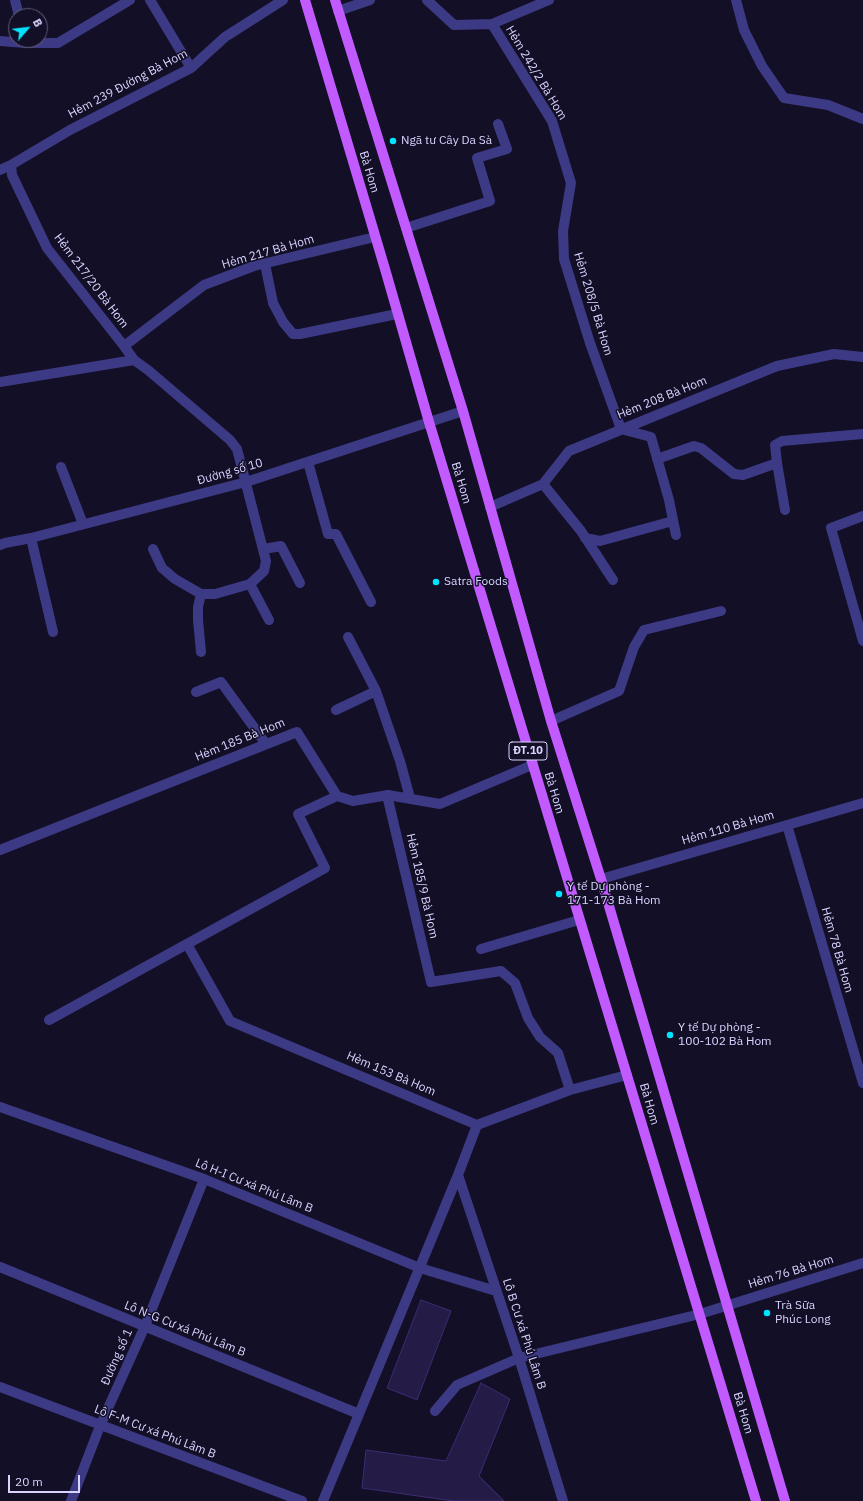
<!DOCTYPE html>
<meta charset="utf-8">
<style>
body{margin:0}
#map{position:relative;width:863px;height:1501px;overflow:hidden;background:#130f26;font-family:"IBM Plex Sans",sans-serif}
canvas{display:block}
.north{position:absolute;left:8px;top:8px;width:40px;height:40px;box-sizing:border-box;background:#130f26;border:1px solid #625e7d;border-radius:50%;rotate:62deg;font-size:11px;font-weight:700;line-height:16px;text-align:center;color:#d9d4ff}
.north::after{content:'';display:block;margin:auto;width:14px;height:18px;background:#00e5ff;clip-path:polygon(50% 0,100% 100%,50% 72%,0 100%)}
.scale{position:absolute;left:8px;top:1475px;width:72px;height:18px;box-sizing:border-box;border:2px solid #d9d4ff;border-top:0;padding-left:5px;font-size:12px;line-height:14px;white-space:nowrap;color:#d9d4ff;-webkit-text-stroke:3px #130f26;paint-order:stroke}
</style>
<div id="map">
<canvas width="863" height="1501"></canvas>
<div class="north">B</div>
<div class="scale">20 m</div>
</div>
<script>
const ctx = document.querySelector('canvas').getContext('2d');
ctx.lineJoin = 'round';
function fillPath(path, color) { ctx.fillStyle = color; ctx.fill(path, 'evenodd'); }
const toPath = rows => new Path2D(rows.map(r => 'M' + r).join(''));
function trace(path, color, width, dash) { ctx.strokeStyle = color; ctx.lineWidth = width; ctx.lineCap = dash ? 'butt' : 'round'; ctx.setLineDash(dash || []); ctx.stroke(path); }
function write(font, color, halo, rows, align = 'center') {
  ctx.font = font + ' "IBM Plex Sans",sans-serif'; ctx.lineWidth = 3; ctx.setLineDash([]); ctx.textBaseline = 'middle'; ctx.strokeStyle = halo; ctx.fillStyle = color; for (const [text, x, y, turn = 0] of rows) {
    ctx.save(); ctx.translate(x, y); ctx.rotate((+turn || 0) * Math.PI / 180); ctx.textAlign = isNaN(turn) ? turn : align; if (halo) ctx.strokeText(text, 0, 0); ctx.fillText(text, 0, 0); ctx.restore();
  }
}
const building = toPath([
 [421,1300,451,1311,417,1400,387,1388,421,1300],
 [481,1383,510,1399,479,1476,504,1501,453,1501,362,1488,366,1450,446,1461,481,1383]
]);
fillPath(building, '#241b47');
trace(building, '#3b2d73', 1);
trace(toPath([
 [15,0,19,16],
 [150,0,191,68],
 [427,0,454,25,492,24,549,0],
 [736,0,744,30,762,66,784,98,828,105,863,119],
 [338,11,370,0],
 [492,24,552,121,571,183,563,231,564,259,590,343,621,429,651,437,669,500,676,535],
 [0,41,25,43,58,43,130,0],
 [11,165,12,175,47,248,124,346],
 [0,170,11,165,70,130,191,68,225,37,283,0],
 [406,228,490,201,477,158,507,149,498,124],
 [265,264,273,303,283,322,293,334,300,334,397,314],
 [134,360,148,370,230,440,237,449,266,561,264,571,250,584,215,594,201,594,175,579,162,568,153,549],
 [0,382,134,360,124,346,204,285,254,266,375,237],
 [657,459,694,446,701,448,734,474,743,475,777,463,785,510],
 [308,462,328,534,336,534,371,602],
 [777,463,775,445,782,441,863,434],
 [61,467,83,524],
 [543,484,581,531,613,580],
 [490,507,543,484,569,451,777,366,834,354,863,357],
 [863,516,831,528,863,641],
 [31,538,53,632],
 [585,538,600,541,673,521],
 [0,545,5,543,31,538,246,482,463,411],
 [264,549,281,546,300,583],
 [250,584,269,620],
 [201,594,198,607,198,620,201,652],
 [348,637,376,691,400,761,410,798],
 [196,692,221,682,266,744],
 [336,710,376,691],
 [551,721,619,691,634,647,644,630,721,611],
 [387,795,431,982,501,971,515,983,528,1018,540,1037,558,1053,570,1090],
 [787,825,863,1083],
 [0,850,297,732,337,796,353,801,388,795,440,804,532,765],
 [601,879,863,803],
 [187,944,230,1021,477,1125,570,1090,627,1075],
 [481,949,579,920],
 [49,1020,325,868,298,814,337,796],
 [0,1107,204,1179,420,1268,496,1291],
 [458,1175,519,1358,563,1501],
 [0,1267,359,1414],
 [0,1387,302,1501],
 [435,1411,457,1385,519,1358,700,1314,863,1263],
 [71,1501,100,1426,145,1326,204,1179],
 [323,1501,458,1175,477,1125]
]), '#3d3a85', 10);
trace(toPath([
 [305,0,385,269,429,422,756,1501],
 [335,0,463,411,551,721,601,879,785,1501]
]), '#c25bff', 10);
for (const [x, y, r, color] of [
 [393,141,4,"#00e5ff"],
 [436,582,4,"#00e5ff"],
 [559,894,4,"#00e5ff"],
 [670,1035,4,"#00e5ff"],
 [767,1313,4,"#00e5ff"]
]) { const dot = new Path2D(); dot.arc(x, y, r, 0, 2 * Math.PI); ctx.fillStyle = color; ctx.fill(dot); trace(dot, '#130f26', 1.5); }
for (const [x, y, w] of [
 [528,751,38]
]) { const box = new Path2D(); box.roundRect(x - w / 2, y - 9, w, 18, 3); ctx.fillStyle = '#130f26'; ctx.fill(box); trace(box, '#d9d4ff', 1); }
write('bold 11px', '#d9d4ff', null, [
 ["ĐT.10",528,751]
]);
write('12px', '#d9d4ff', '#130f26', [
 ["Hẻm 242/2 Bà Hom",536,73,59],
 ["Hẻm 239 Đường Bà Hom",128,84,-28],
 ["Bà Hom",369,172,73],
 ["Hẻm 217 Bà Hom",268,252,-16],
 ["Hẻm 217/20 Bà Hom",91,281,53],
 ["Hẻm 208/5 Bà Hom",593,304,73],
 ["Hẻm 208 Bà Hom",662,398,-22],
 ["Đường số 10",230,472,-16],
 ["Bà Hom",461,483,73],
 ["Hẻm 185 Bà Hom",240,740,-22],
 ["Bà Hom",554,793,73],
 ["Hẻm 110 Bà Hom",728,828,-16],
 ["Hẻm 185/9 Bà Hom",422,886,77],
 ["Hẻm 78 Bà Hom",837,950,74],
 ["Hẻm 153 Bà Hom",391,1074,23],
 ["Bà Hom",649,1104,74],
 ["Lô H-I Cư xá Phú Lâm B",254,1186,22],
 ["Hẻm 76 Bà Hom",791,1272,-17],
 ["Lô N-G Cư xá Phú Lâm B",185,1329,22],
 ["Lô B Cư xá Phú Lâm B",524,1334,72],
 ["Đường số 1",117,1357,-66],
 ["Bà Hom",743,1413,73],
 ["Lô F-M Cư xá Phú Lâm B",155,1432,21]
]);
write('12px', '#d9d4ff', '#130f26', [
 ["Ngã tư Cây Da Sà",401,141],
 ["Satra Foods",444,582],
 ["Y tế Dự phòng -",567,887],
 ["171-173 Bà Hom",567,901],
 ["Y tế Dự phòng -",678,1028],
 ["100-102 Bà Hom",678,1042],
 ["Trà Sữa",775,1306],
 ["Phúc Long",775,1320]
], 'left');
</script>
